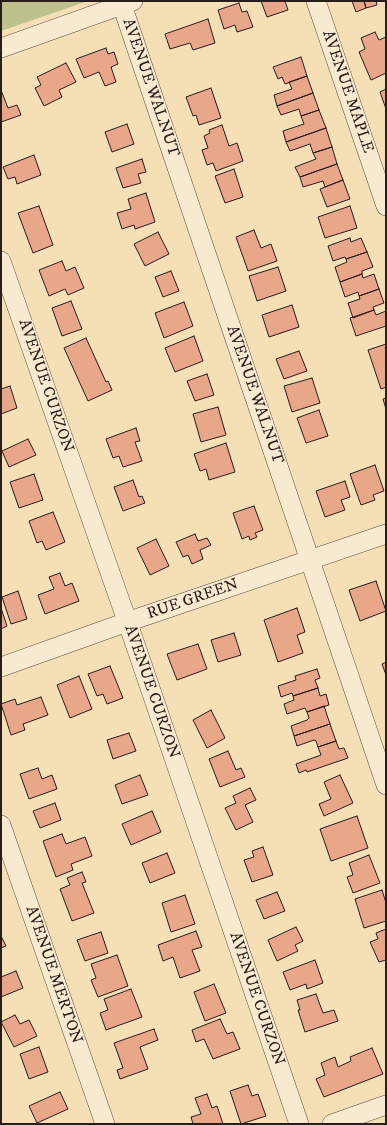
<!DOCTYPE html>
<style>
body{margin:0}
#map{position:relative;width:387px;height:1125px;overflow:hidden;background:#f4dfb7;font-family:"IM FELL DW Pica",serif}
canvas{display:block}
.frame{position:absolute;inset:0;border:2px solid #281d18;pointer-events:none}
</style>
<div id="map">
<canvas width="387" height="1125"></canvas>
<div class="frame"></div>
</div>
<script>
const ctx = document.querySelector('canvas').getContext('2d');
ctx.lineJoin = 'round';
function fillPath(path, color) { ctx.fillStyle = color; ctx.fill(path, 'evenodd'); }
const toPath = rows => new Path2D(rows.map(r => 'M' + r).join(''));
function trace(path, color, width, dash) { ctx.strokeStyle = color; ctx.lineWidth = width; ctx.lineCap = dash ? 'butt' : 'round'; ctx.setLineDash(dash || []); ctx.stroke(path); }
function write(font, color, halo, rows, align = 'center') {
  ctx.font = font + ' "IM FELL DW Pica",serif'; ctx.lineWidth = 3; ctx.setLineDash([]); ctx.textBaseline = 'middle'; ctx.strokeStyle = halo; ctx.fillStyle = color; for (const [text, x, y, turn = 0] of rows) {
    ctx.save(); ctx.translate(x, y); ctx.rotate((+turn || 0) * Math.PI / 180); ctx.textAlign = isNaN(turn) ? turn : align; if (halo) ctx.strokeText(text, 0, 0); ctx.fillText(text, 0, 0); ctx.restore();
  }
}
fillPath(toPath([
 [1,1,88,1,1,31]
]), '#bfc18c');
const building = toPath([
 [261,1,285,1,288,10,267,17,261,1],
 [352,1,364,1,366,8,356,12,352,1],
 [364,1,376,1,377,5,366,8,364,1],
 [239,3,242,12,247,11,253,27,237,32,235,25,224,29,218,10,239,3],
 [208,19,215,43,193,50,190,43,170,49,165,34,208,19],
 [375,32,379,40,386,37,386,73,371,80,359,52,365,49,361,38,375,32],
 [106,48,108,54,114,52,118,64,111,67,116,82,105,86,99,72,84,78,76,59,106,48],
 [301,57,307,76,285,84,282,77,278,79,273,67,301,57],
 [66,63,76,82,59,90,62,97,44,106,35,88,41,85,37,77,66,63],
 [307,76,313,93,277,106,274,95,292,89,289,82,307,76],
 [211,88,221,118,199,125,196,115,193,116,186,97,211,88],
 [386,89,386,109,380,92,386,89],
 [1,90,8,108,17,105,21,115,1,122,1,90],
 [313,93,319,110,301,116,299,109,281,115,277,106,313,93],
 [319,110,326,128,286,142,283,131,304,124,301,116,319,110],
 [127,124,134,144,112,152,105,132,127,124],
 [222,125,229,146,237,143,243,161,216,171,213,163,207,165,202,150,208,148,204,136,210,133,209,130,222,125],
 [326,128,332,147,313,153,310,144,290,151,286,142,326,128],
 [332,147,337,164,300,177,295,167,316,159,313,153,332,147],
 [34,155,41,175,17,184,15,177,8,179,3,167,34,155],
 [142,159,146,172,138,174,141,183,123,188,116,168,142,159],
 [337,164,343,180,325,187,323,181,303,187,300,177,337,164],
 [234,169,243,197,225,203,215,176,234,169],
 [343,180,350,199,327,207,320,189,343,180],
 [146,193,155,222,135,229,134,225,122,229,117,213,131,209,128,199,146,193],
 [39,206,53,245,33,253,18,213,39,206],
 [350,206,357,228,325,238,318,217,350,206],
 [254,230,261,248,271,244,277,261,248,271,236,237,254,230],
 [158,232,169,254,145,266,134,244,158,232],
 [350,238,351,242,361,238,367,252,346,259,345,257,333,261,328,246,350,238],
 [367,252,373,267,362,271,362,274,340,282,335,267,347,262,346,259,367,252],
 [62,261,66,271,75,267,84,288,68,295,65,289,49,296,39,270,62,261],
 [278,267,286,291,257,301,249,276,278,267],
 [171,271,179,291,163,297,155,277,171,271],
 [362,274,363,278,374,274,379,289,359,296,358,292,345,297,340,282,362,274],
 [379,289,384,303,373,307,374,310,353,318,348,303,360,299,359,296,379,289],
 [71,301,82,329,62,336,52,308,71,301],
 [184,302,193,326,164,338,155,313,184,302],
 [292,305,299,327,269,337,262,315,292,305],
 [374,310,376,315,386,311,386,326,356,336,350,318,374,310],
 [194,336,203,361,175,372,165,348,194,336],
 [86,338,106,382,108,381,112,390,88,401,64,348,86,338],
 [386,344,386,387,381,389,368,350,386,344],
 [299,351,307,371,284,379,276,359,299,351],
 [207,374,214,395,195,401,187,381,207,374],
 [312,378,320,403,292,412,284,386,312,378],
 [10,386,17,408,1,414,1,389,10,386],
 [386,398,386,409,383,399,386,398],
 [218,407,226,435,201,442,193,414,218,407],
 [319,410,328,436,306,443,297,418,319,410],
 [136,428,140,441,135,442,142,461,123,467,119,456,113,458,106,439,136,428],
 [28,439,36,455,9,467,2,451,28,439],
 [226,443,235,472,209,480,206,469,200,471,194,454,226,443],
 [375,465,384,491,373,495,375,500,361,505,350,474,375,465],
 [34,474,43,500,19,508,10,482,34,474],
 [133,480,139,497,142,496,145,503,123,511,114,487,133,480],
 [345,481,350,497,341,500,345,510,325,517,316,491,345,481],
 [254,506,263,530,255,533,257,537,250,540,249,536,242,539,233,513,254,506],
 [53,512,65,542,46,550,42,541,37,543,29,521,53,512],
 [195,534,198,541,207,538,211,545,200,550,203,559,192,564,188,555,183,557,176,542,195,534],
 [156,539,169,566,150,575,137,548,156,539],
 [60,573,65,586,72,583,79,601,45,614,38,595,54,589,49,577,60,573],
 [376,581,386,611,360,621,349,590,376,581],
 [18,591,27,619,11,624,2,597,18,591],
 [297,608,305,632,297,635,303,653,278,662,264,620,297,608],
 [2,611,7,626,1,629,1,612,2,611],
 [234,633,241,655,218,662,211,640,234,633],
 [198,644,207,669,177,680,167,654,198,644],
 [386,662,386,675,382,664,386,662],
 [110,666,123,698,107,704,103,694,97,696,88,674,110,666],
 [317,669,320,678,315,680,318,688,293,696,292,693,281,697,278,686,296,680,295,676,317,669],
 [79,676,92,709,70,718,57,685,79,676],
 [318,688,320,696,326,694,329,705,307,712,305,708,287,714,284,704,294,700,293,696,318,688],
 [41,697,48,715,23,724,25,730,11,735,1,704,15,699,17,705,41,697],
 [324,706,330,724,294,736,291,726,307,720,309,718,307,712,324,706],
 [211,710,225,738,207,748,193,720,211,710],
 [330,724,336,741,318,747,316,741,314,740,297,746,294,736,330,724],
 [129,733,136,751,113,759,107,740,129,733],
 [336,741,339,749,344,748,348,758,307,772,306,770,299,773,296,764,321,755,318,747,336,741],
 [228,751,236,770,241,768,245,777,220,787,209,759,228,751],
 [38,768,42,779,52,775,57,789,29,799,20,774,38,768],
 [140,775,148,795,122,804,115,785,140,775],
 [340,775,353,803,324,816,319,804,331,799,324,782,340,775],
 [250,788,256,800,245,805,253,822,236,830,225,808,236,803,233,796,250,788],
 [55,803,61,820,40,828,33,811,55,803],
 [152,811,161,832,131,845,122,824,152,811],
 [357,816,368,848,331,861,320,829,357,816],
 [62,834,66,844,85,837,92,856,71,864,73,870,56,877,43,841,62,834],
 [263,847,273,875,252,882,244,860,254,857,252,851,263,847],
 [167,853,175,873,150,883,142,863,167,853],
 [369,855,380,883,353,893,347,877,353,875,349,863,369,855],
 [82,872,86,882,82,883,94,913,72,921,60,889,70,885,67,878,82,872],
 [382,890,386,903,386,921,364,928,355,899,382,890],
 [277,892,285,911,264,919,256,900,277,892],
 [185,895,195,924,171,932,162,903,185,895],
 [296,927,303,941,295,945,298,951,277,961,268,940,296,927],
 [386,929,386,960,379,962,370,942,378,939,376,933,386,929],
 [196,931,202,947,192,950,200,971,180,978,173,957,163,961,158,945,196,931],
 [101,932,108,953,85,961,77,940,101,932],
 [1,936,6,946,1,948,1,936],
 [117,955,128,986,98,997,91,980,96,978,91,964,117,955],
 [315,960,323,983,307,989,306,984,290,990,283,972,315,960],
 [16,971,23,988,1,997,1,977,16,971],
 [214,984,226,1013,205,1021,194,992,214,984],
 [131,989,142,1017,106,1030,100,1013,108,1010,104,999,131,989],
 [316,994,323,1013,334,1010,338,1021,305,1032,298,1010,300,1010,297,1000,316,994],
 [15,1015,20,1024,29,1020,37,1036,14,1047,1,1022,15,1015],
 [220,1019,227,1034,233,1032,240,1049,213,1059,204,1039,196,1042,192,1030,220,1019],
 [154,1029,158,1040,140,1047,148,1069,120,1079,117,1070,123,1068,114,1043,154,1029],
 [39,1047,48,1072,29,1079,20,1054,39,1047],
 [372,1048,383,1074,324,1097,316,1079,325,1075,321,1063,335,1057,338,1067,351,1061,350,1057,372,1048],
 [248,1085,252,1096,258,1094,266,1116,241,1124,230,1091,248,1085],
 [60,1092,68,1109,37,1123,29,1106,60,1092],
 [207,1094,212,1108,217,1106,223,1124,193,1124,191,1117,201,1114,195,1098,207,1094]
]);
fillPath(building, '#e8a68a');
trace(building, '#281d18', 1);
const minor = toPath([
 [316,1,386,206],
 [122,5,386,785],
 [1,48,133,1],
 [1,261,133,638,299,1124],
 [1,667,127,622,386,534],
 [1,825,105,1124],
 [332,1124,386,1105]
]);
trace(minor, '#5b4e40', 20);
trace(minor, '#f8ead0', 19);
write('16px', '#281d18', '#f8ead0', [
 ["AVENUE WALNUT",150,88,71],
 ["AVENUE MAPLE",347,92,71],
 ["AVENUE CURZON",45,386,71],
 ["AVENUE WALNUT",254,395,71],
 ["RUE GREEN",193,600,-19],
 ["AVENUE CURZON",151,692,71],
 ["AVENUE MERTON",53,975,71],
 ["AVENUE CURZON",256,999,71]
]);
</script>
